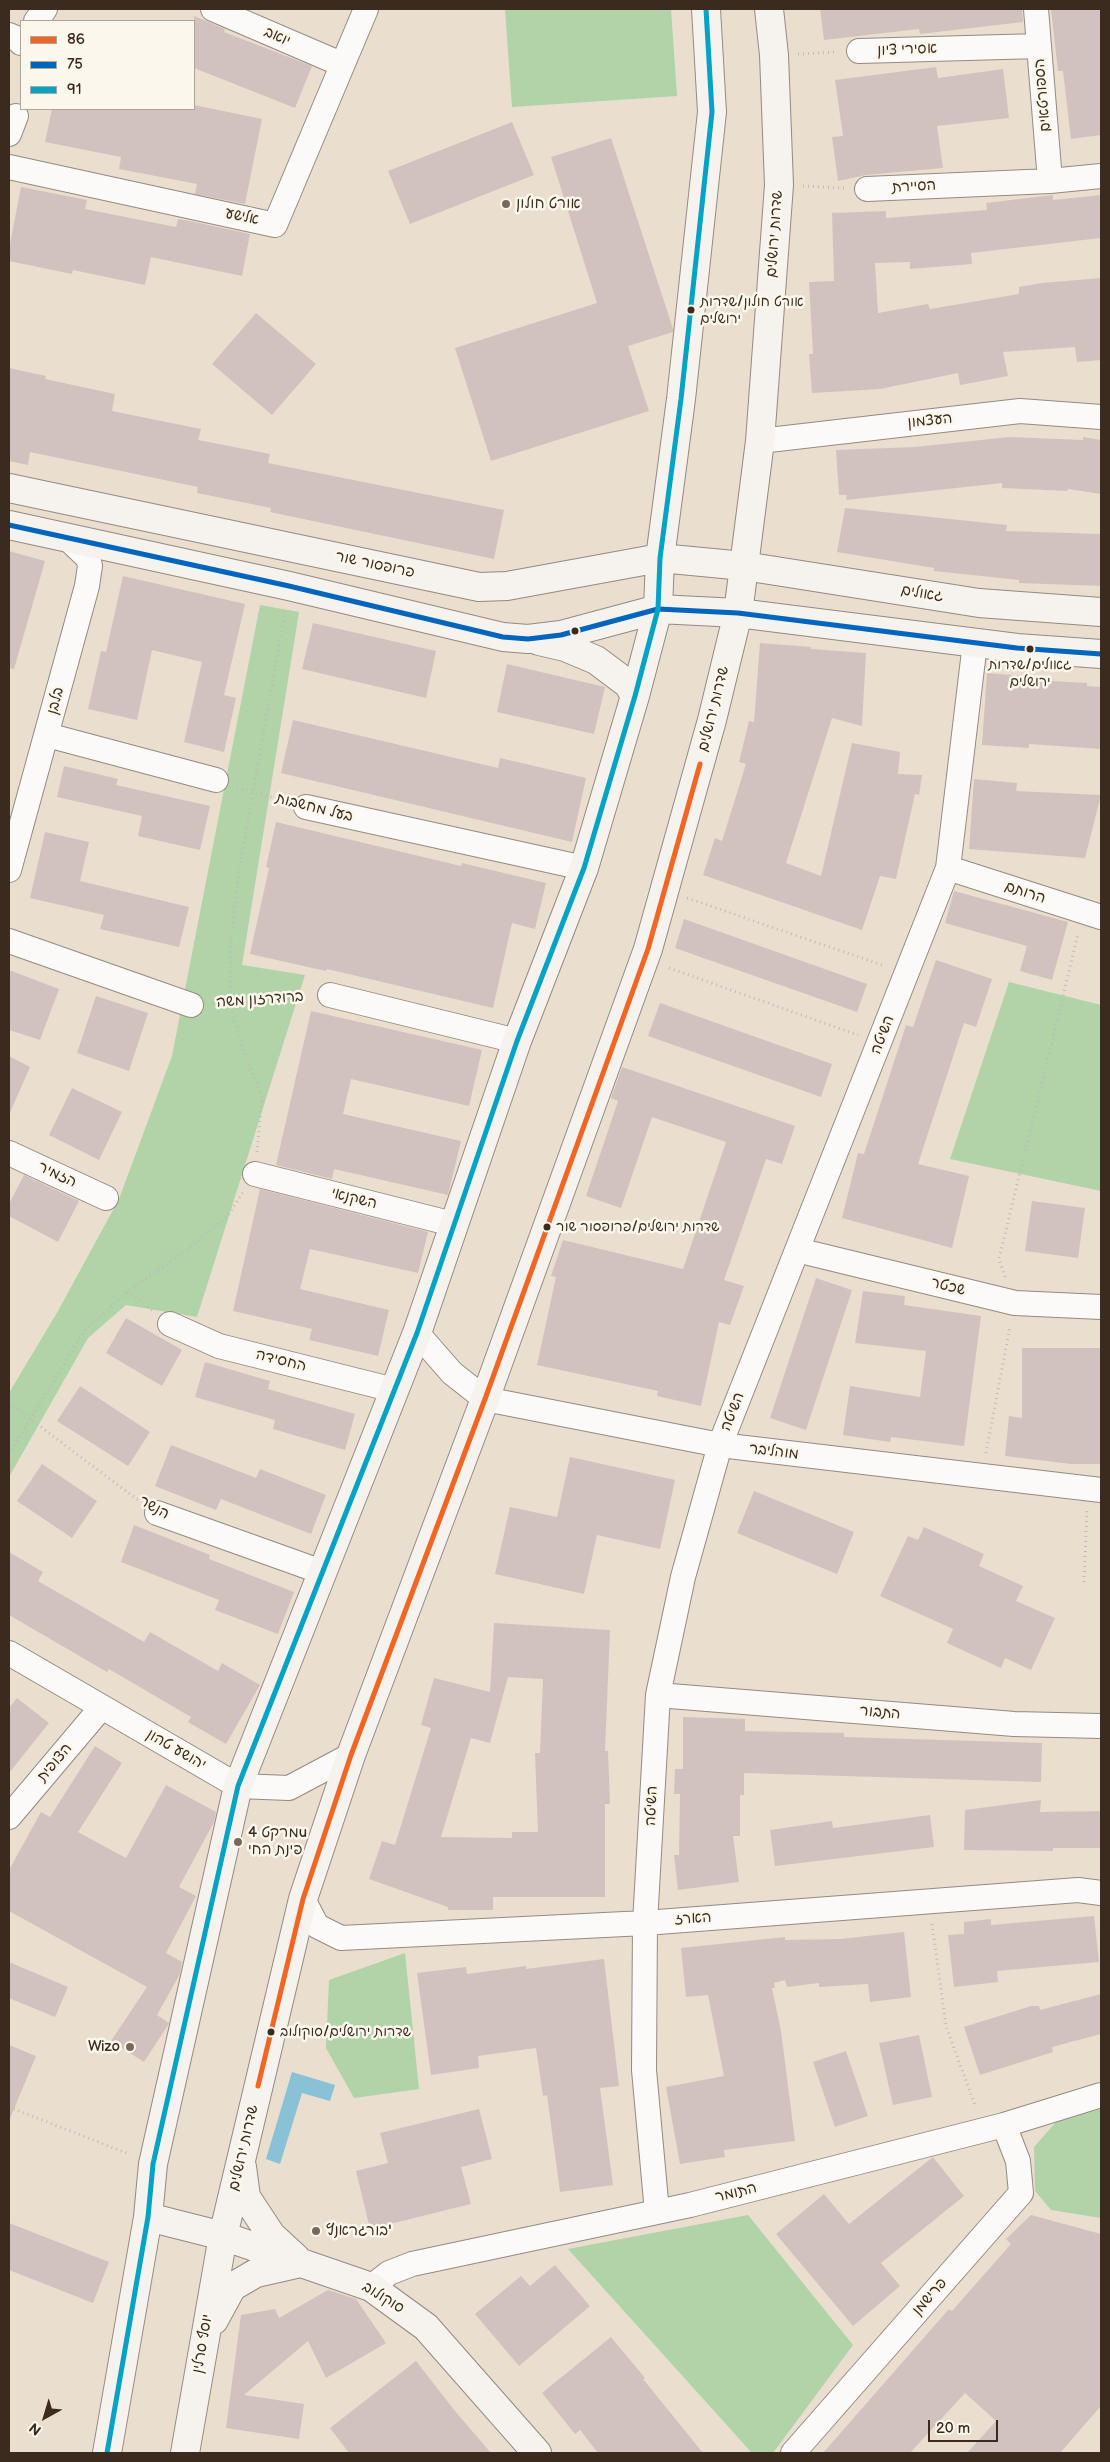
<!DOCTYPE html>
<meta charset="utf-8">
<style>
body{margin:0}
#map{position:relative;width:1110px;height:2462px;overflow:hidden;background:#eadecf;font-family:"Balsamiq Sans",sans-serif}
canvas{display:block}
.frame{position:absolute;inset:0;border:10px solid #3b2a1e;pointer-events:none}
.legend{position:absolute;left:20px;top:20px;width:175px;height:90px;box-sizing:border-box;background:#fbf7ec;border:1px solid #aea59a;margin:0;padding:6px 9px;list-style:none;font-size:15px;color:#3b2a1e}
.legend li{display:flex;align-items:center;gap:10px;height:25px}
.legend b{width:25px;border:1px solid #aea59a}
.north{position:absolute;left:20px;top:2392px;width:50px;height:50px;-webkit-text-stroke:4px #fbf7ec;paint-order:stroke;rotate:219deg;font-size:14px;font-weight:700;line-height:20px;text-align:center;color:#3b2a1e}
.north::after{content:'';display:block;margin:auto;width:18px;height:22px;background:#3b2a1e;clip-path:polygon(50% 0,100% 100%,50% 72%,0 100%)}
.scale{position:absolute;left:928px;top:2420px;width:70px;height:22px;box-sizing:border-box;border:2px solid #3b2a1e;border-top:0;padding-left:6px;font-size:15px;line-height:18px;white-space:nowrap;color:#3b2a1e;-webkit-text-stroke:4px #fbf7ec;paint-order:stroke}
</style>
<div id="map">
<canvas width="1110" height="2462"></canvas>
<div class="frame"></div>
<ul class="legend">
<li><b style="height:6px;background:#f26522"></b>86</li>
<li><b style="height:6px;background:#0065bd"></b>75</li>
<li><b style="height:6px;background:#03a3c5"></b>91</li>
</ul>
<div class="north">N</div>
<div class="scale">20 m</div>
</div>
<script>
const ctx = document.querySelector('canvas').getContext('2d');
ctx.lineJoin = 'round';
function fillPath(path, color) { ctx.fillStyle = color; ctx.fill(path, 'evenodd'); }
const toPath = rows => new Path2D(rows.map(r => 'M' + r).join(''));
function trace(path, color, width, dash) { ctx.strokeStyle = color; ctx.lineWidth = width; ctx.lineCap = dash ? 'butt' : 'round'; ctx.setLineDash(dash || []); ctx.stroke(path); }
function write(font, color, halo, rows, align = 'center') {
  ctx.font = font + ' "Balsamiq Sans","Playpen Sans Hebrew",sans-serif'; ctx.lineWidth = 5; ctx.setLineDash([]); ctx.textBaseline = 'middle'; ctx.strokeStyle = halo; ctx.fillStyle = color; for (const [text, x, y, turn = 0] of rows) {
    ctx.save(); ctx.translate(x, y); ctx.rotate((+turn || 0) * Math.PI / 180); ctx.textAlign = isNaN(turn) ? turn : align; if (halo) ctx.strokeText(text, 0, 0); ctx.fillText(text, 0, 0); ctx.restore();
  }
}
fillPath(toPath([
 [505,9,671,9,677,96,512,107],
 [260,605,299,612,242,965,305,975,197,1317,126,1305,88,1338,9,1477,9,1393,58,1311,119,1199,172,1056],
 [1009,982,1101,1005,1101,1191,950,1159],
 [405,1953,419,2089,354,2098,326,2048,329,1980],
 [1101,2109,1101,2218,1051,2210,1035,2191,1034,2147,1056,2122],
 [748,2215,853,2345,773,2453,752,2453,568,2249]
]), '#b0d3a7');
fillPath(toPath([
 [292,2072,335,2085,330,2101,302,2093,280,2164,266,2159]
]), '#89c1d7');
fillPath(toPath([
 [820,9,1022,9,1023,22,920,34,919,29,824,40],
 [1051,9,1101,9,1101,135,1071,139,1063,71,1058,71],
 [194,16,225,29,224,32,312,66,295,108,194,68],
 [936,67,938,78,1003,69,1009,118,937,126,943,168,866,175,838,181,832,137,843,136,835,80],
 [194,105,262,119,245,204,195,194,197,184,119,169,121,157,45,142,52,109,194,109],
 [512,122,534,175,410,224,388,171],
 [611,138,673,329,673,332,628,346,649,411,491,461,455,348,597,303,551,157],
 [21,187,87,200,85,209,176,227,178,219,190,221,250,234,242,276,151,257,145,285,73,270,72,274,9,261,9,249],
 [1053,195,1053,200,1101,195,1101,238,971,253,972,264,910,269,910,262,875,263,878,313,928,304,930,309,1019,294,1019,287,1042,283,1101,278,1101,360,1077,362,1075,347,1003,352,1008,376,960,385,958,373,880,389,812,393,809,354,813,354,809,282,834,281,832,213,886,211,886,218,987,210,986,203],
 [256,313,316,364,272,415,212,364],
 [9,368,46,376,45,379,115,394,112,411,201,429,198,440,270,454,268,463,504,510,494,559,270,512,271,508,197,493,198,487,30,452,28,465,9,461],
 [1009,437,1083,440,1083,437,1101,440,1101,494,1068,489,1067,491,1002,488,1002,483,846,500,847,495,839,495,836,450,915,447],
 [845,508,1007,525,1006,531,1101,534,1101,586,1019,583,1019,580,934,571,934,568,837,552],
 [9,551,45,561,14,669,9,668],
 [123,576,245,604,224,695,236,698,224,752,184,742,202,662,152,650,137,720,88,709,101,651,106,652],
 [313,623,436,651,426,698,302,669],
 [760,643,811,647,811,649,866,653,862,726,832,718,786,863,821,876,852,743,900,752,898,774,922,775,919,795,915,794,896,879,880,876,862,930,703,875,715,838,722,841,746,764,739,762,749,721,754,722],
 [507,664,605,687,594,734,497,712],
 [987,673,1034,677,1034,680,1087,683,1087,686,1101,687,1101,749,1029,744,1029,748,982,745],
 [293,720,498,768,500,758,586,778,572,842,281,773],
 [64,766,118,779,116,785,210,806,200,850,138,836,142,816,57,797],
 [974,779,1017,783,1016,791,1101,795,1085,858,969,849],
 [276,822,461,866,462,863,546,883,535,929,512,923,493,1008,327,969,326,971,250,954,269,868,266,867],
 [45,832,89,842,80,881,189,907,179,947,100,929,104,915,30,898],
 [954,891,1068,922,1052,980,1020,971,1027,946,945,923],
 [684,919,867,984,857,1012,675,948],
 [936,960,992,979,976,1027,964,1023,918,1164,969,1176,952,1248,842,1218,858,1153,864,1154,906,1025,913,1027],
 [9,970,59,989,40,1040,9,1030],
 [96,996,148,1013,129,1071,77,1053],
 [660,1003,832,1064,821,1097,648,1036],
 [311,1011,482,1050,469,1106,351,1079,343,1114,461,1141,448,1195,334,1169,332,1179,276,1165],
 [9,1056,30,1067,9,1115],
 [622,1067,795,1126,782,1164,766,1159,724,1280,744,1286,730,1325,719,1322,701,1406,657,1396,658,1391,537,1365,556,1277,551,1276,563,1240,683,1269,726,1142,652,1117,621,1208,586,1196,618,1101,611,1098],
 [72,1088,122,1112,99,1160,49,1135],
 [24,1175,79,1201,58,1242,9,1216,9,1204],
 [260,1189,428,1232,418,1273,310,1249,300,1289,389,1310,378,1356,309,1340,312,1329,233,1311],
 [1032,1201,1085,1208,1078,1258,1025,1251],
 [816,1278,852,1290,806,1430,770,1418],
 [863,1291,905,1296,904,1305,981,1316,964,1446,891,1437,890,1442,843,1435,850,1386,920,1397,926,1351,855,1343],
 [126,1318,182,1350,162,1386,106,1353],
 [1022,1348,1101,1348,1101,1464,1071,1464,1005,1456,1009,1416,1022,1418],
 [205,1362,270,1381,268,1389,355,1414,345,1450,273,1429,275,1420,195,1397],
 [80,1386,150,1432,128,1466,57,1421],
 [171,1445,256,1478,260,1469,326,1495,311,1534,221,1499,216,1510,155,1486],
 [570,1457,675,1480,660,1549,597,1535,584,1594,495,1574,510,1507,557,1517],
 [42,1464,97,1501,72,1538,17,1501],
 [754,1491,854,1532,837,1574,737,1533],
 [134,1525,210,1555,209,1559,294,1592,278,1634,215,1610,219,1600,121,1562],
 [924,1527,984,1554,979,1566,1023,1586,1016,1601,1055,1618,1031,1670,1005,1658,1001,1668,947,1643,953,1629,880,1596,908,1536,918,1540],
 [9,1552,43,1572,38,1581,144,1642,150,1632,218,1671,222,1663,260,1685,226,1744,188,1722,191,1717,109,1669,107,1672,9,1615],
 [494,1623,610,1630,605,1751,608,1751,610,1804,605,1804,605,1897,493,1897,493,1910,448,1910,448,1907,369,1879,382,1841,395,1845,431,1728,421,1725,434,1678,490,1692],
 [508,1677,543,1679,540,1753,535,1753,538,1832,512,1832,512,1838,441,1837,471,1738,490,1743],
 [17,1698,49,1723,9,1773,9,1708],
 [683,1717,745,1719,745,1731,844,1733,844,1737,1042,1743,1041,1782,744,1773,744,1795,740,1795,740,1836,733,1836,739,1882,678,1890,674,1855,679,1855,680,1794,674,1794,675,1769,683,1769],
 [95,1746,122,1763,78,1832,126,1858,166,1785,216,1812,214,1822,179,1887,196,1896,166,1953,182,1962,180,1974,157,2015,169,2023,168,2025,144,2062,111,2041,147,1987,9,1911,9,1870,41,1812,50,1817],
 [1041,1800,1040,1812,1101,1811,1101,1848,1053,1848,1053,1851,964,1850,965,1810],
 [930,1815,934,1847,775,1866,770,1830,832,1821,833,1828],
 [1094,1916,1099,1962,997,1971,998,1982,954,1987,948,1935,964,1934,964,1922,991,1919,991,1925],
 [904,1932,911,1997,870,2002,868,1984,819,1987,819,1983,787,1987,785,1980,774,1983,775,1988,772,1988,781,2031,795,2141,724,2150,725,2157,680,2164,666,2087,724,2076,708,1995,686,1997,681,1948,785,1937,785,1940,840,1939],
 [604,1959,619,2086,600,2088,613,2185,560,2192,547,2095,543,2096,536,2048,478,2056,479,2068,431,2075,417,1973,466,1967,467,1974,526,1966,526,1969],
 [9,1962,68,1987,55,2017,9,1998],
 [1101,1994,1101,2034,1052,2047,1053,2052,980,2075,964,2027,1031,2006,1039,2006,1040,2010],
 [919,2035,932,2097,893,2105,879,2043],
 [9,2045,36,2056,9,2121],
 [846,2051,868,2116,835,2127,813,2062],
 [479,2109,492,2159,461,2167,471,2204,370,2229,356,2171,388,2163,380,2133],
 [933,2157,964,2196,881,2263,900,2286,853,2326,776,2234,824,2194,849,2224],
 [1031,2215,1101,2234,1101,2406,1060,2453,967,2453,996,2421,965,2393,910,2453,823,2453,949,2309,952,2311,1011,2244,1006,2239],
 [9,2223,109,2262,93,2303,9,2270],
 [555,2265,590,2306,519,2366,475,2314,521,2276,530,2286],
 [328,2290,356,2299,386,2343,326,2378,308,2341,244,2395,304,2404,299,2439,226,2428,241,2315,275,2309,279,2318],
 [611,2337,645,2378,643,2379,703,2453,598,2453,580,2430,575,2434,542,2393],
 [416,2361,455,2411,491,2453,349,2453,330,2428]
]), '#d2c2bf');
const street = toPath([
 [213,9,341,64],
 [1036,9,1050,181],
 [36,21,45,9],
 [9,35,16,38,21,43],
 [859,51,1039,46],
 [9,134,16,116],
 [9,167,275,225,366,9],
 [867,189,1050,181,1101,176],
 [760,441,1020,411,1101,417],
 [47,735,216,780],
 [306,807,584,868],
 [948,868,1101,917],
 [9,870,87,586,90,566,88,558,68,539],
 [9,941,191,1005],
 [330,995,517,1041],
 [9,1153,106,1198],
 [255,1174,453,1224],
 [797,1250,1015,1303,1101,1307],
 [170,1324,219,1346,394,1390],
 [417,1333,452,1373,485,1399,720,1445,1101,1490],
 [157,1513,322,1572],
 [9,1653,238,1786,289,1788,351,1755],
 [658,1695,1014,1724,1101,1726],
 [9,1817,101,1708],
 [303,1899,317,1926,341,1938,645,1923,1078,1890,1101,1893],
 [657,2212,644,2070,645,1923,658,1695,683,1577,720,1445,948,868,975,643],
 [371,2287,389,2273,412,2264,690,2205,1004,2125,1101,2095],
 [793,2453,1021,2193,1018,2161,1004,2125]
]);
const secondary = toPath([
 [9,488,479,587,507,586,660,558,744,566,979,603,1101,612],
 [9,525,289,586,503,637,528,639,561,635,658,609,738,613,1017,648,1101,654],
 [539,641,565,647,596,660,628,684,635,696],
 [242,2167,246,2197,271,2235,296,2258],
 [148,2217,223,2236,371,2287,426,2327,537,2453],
 [214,2320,232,2287,256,2273,300,2263],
 [107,2453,148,2217,153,2164,238,1786,417,1333,517,1041,584,868,635,696,658,609,660,558,681,399,712,112,706,9],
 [185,2453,223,2236,303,1899,351,1755,485,1399,648,949,712,720,738,613,760,441,779,185,774,55,769,9]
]);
trace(street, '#948a81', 26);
trace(secondary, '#948a81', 30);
trace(toPath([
 [798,54,836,52],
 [803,186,844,188],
 [237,787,284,801],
 [687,898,885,966],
 [669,968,858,1035],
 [213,1004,307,997],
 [257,1152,262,1099,242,1045,230,1003,231,943,238,877,285,611],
 [1005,1277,999,1259,1078,934],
 [127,1292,153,1311],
 [9,1403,138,1500],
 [986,1453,1010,1326],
 [9,1454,85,1330,127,1292,185,1251,227,1217,243,1192],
 [1084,1582,1087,1511],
 [932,1924,946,2026,976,2108],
 [9,2107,129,2154]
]), '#c0bbb7', 3, [1, 4]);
trace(street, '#fcfaf8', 24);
trace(secondary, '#f6f2ee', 28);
trace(toPath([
 [258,2086,303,1899,351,1755,485,1399,648,949,700,764]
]), '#f26522', 5);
trace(toPath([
 [9,525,289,586,503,637,528,639,561,635,658,609,738,613,1017,648,1101,654]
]), '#0065bd', 5);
trace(toPath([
 [107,2453,148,2217,153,2164,238,1786,417,1333,517,1041,584,868,635,696,658,609,660,558,681,399,712,112,706,9]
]), '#03a3c5', 5);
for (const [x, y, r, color] of [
 [506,204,5,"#78695c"],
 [691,310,4.5,"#3b2a1e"],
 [575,631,4.5,"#3b2a1e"],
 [1030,649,4.5,"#3b2a1e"],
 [547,1227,4.5,"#3b2a1e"],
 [238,1842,5,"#78695c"],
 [271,2032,4.5,"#3b2a1e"],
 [130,2047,5,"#78695c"],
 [316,2231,5,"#78695c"]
]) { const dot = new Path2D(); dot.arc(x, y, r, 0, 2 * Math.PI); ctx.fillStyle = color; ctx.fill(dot); trace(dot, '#fbf7ec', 2); }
write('14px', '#3b2a1e', '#fbf7ec', [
 ["אורט חולון/שדרות",700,302],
 ["ירושלים",700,319],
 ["גאולים/שדרות",1030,665,"center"],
 ["ירושלים",1030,682,"center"],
 ["שדרות ירושלים/פרופסור שור",556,1227],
 ["שדרות ירושלים/סוקולוב",280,2032]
], 'left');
write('15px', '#3b2a1e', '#fbf7ec', [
 ["יואב",277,37,24],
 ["אסירי ציון",907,50,-2],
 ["הספורטאים",1043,95,-95],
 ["הסיירת",914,187,-3],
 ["אלישע",242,217,12],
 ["שדרות ירושלים",775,234,-86],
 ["העצמון",930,421,-6],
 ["פרופסור שור",375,565,12],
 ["גאולים",922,594,9],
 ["בלבן",56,701,-75],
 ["שדרות ירושלים",714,709,-76],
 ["בעל מחשבות",314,808,14],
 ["הרותם",1025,893,18],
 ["ברודרזון משה",260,1000,-4],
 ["השיטה",883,1035,-69],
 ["הזמיר",57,1175,25],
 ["השקנאי",354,1199,14],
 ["שכטר",948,1287,14],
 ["החסידה",281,1361,14],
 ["השיטה",733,1412,-68],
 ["מוהליבר",774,1452,7],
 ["הנשר",154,1508,30],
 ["התבור",880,1713,5],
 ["יהושע טהון",176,1750,30],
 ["הצופית",55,1763,-50],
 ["השיטה",652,1806,-87],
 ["הארז",693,1919,-4],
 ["שדרות ירושלים",244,2148,-77],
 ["התומר",736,2193,-14],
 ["פרישמן",930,2297,-49],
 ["סוקולוב",383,2298,32],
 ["יוסף סרלין",203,2344,-80]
]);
write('15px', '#3b2a1e', '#fbf7ec', [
 ["אורט חולון",516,204],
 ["מרקט 4u",248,1833],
 ["פינת החי",248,1850],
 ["Wizo",120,2047,"right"],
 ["בורגראנץ'",326,2231]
], 'left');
</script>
